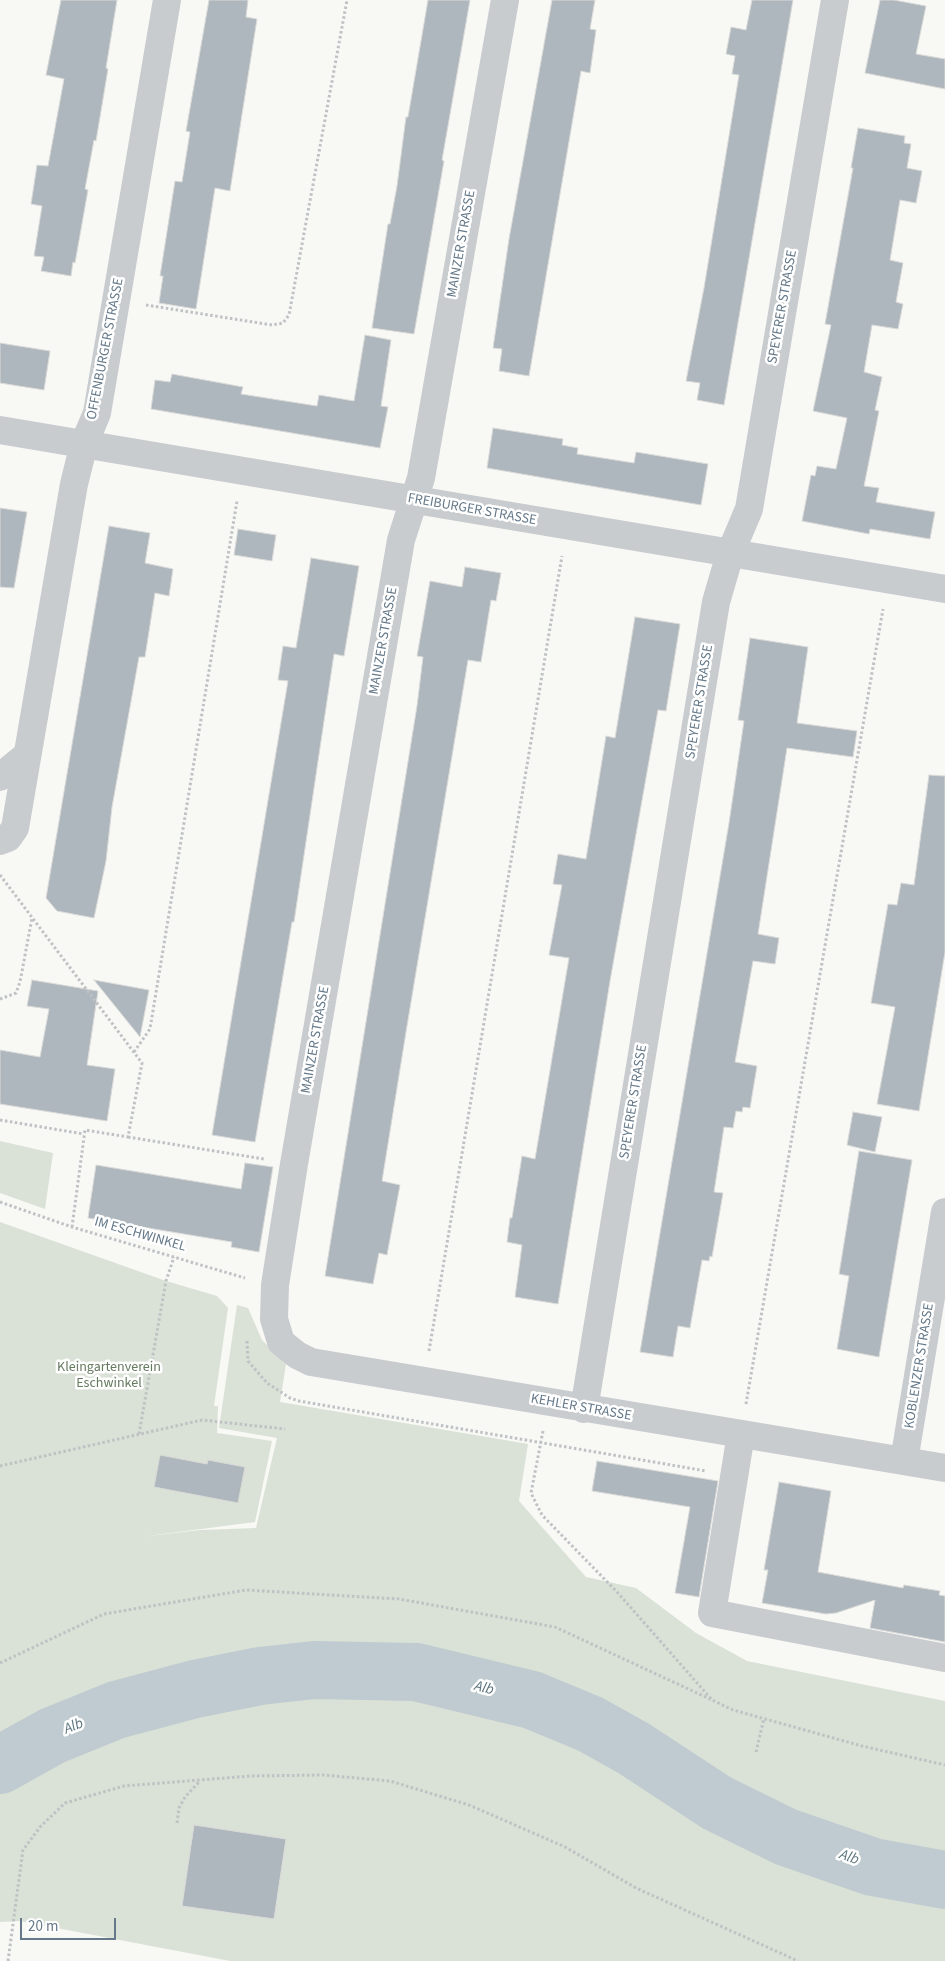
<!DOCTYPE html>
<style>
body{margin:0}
#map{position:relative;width:945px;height:1961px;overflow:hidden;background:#f8f8f5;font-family:"Source Sans 3",sans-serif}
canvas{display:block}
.scale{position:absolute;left:20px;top:1918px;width:96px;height:22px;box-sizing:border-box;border:2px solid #657989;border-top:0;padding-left:6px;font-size:15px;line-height:18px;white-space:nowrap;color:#657989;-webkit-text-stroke:4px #fff;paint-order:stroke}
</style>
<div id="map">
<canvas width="945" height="1961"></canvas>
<div class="scale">20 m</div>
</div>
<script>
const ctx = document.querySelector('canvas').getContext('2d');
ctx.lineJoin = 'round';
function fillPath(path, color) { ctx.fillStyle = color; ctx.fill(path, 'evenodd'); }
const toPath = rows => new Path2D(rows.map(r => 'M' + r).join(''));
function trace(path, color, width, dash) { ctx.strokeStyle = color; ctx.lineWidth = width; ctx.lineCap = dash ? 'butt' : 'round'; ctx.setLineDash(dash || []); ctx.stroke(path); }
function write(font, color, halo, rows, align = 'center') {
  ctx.font = font + ' "Source Sans 3",sans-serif'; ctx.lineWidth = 5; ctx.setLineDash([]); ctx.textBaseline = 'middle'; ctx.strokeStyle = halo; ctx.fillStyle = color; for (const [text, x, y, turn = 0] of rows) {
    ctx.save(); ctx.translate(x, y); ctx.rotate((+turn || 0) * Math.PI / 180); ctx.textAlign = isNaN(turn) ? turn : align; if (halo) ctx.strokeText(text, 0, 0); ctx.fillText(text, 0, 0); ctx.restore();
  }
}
fillPath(toPath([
 [0,1141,53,1153,45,1209,0,1193],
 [0,1222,166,1281,217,1296,228,1308,214,1406,218,1406,217,1433,272,1441,255,1522,140,1537,200,1530,256,1528,277,1438,219,1428,237,1305,248,1308,262,1340,286,1364,280,1402,528,1444,519,1501,586,1577,636,1588,696,1633,747,1661,945,1701,945,1961,230,1961,20,1921,0,1922],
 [194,1826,286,1839,274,1919,182,1906]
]), '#dae1d6');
trace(toPath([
 [0,1765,52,1736,116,1710,195,1689,260,1676,314,1670,416,1672,532,1700,590,1724,633,1748,717,1803,786,1837,873,1867,945,1880]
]), '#bfcbd0', 58);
const building = toPath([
 [61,0,117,0,106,68,108,69,96,141,94,140,85,189,88,190,75,263,73,262,71,276,41,271,44,257,34,256,42,206,31,204,37,165,48,166,64,79,46,75,61,0],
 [209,0,248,0,246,17,257,19,230,191,215,188,196,309,159,303,163,276,160,276,175,181,182,182,190,132,186,131,209,0],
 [428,0,470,0,442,160,444,161,414,334,372,328,388,224,390,224,397,186,406,117,408,117,428,0],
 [552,0,595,0,590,29,596,30,590,73,581,71,529,376,499,371,502,349,493,348,509,239,552,0],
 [752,0,793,0,724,405,697,400,700,383,686,381,704,288,739,75,732,74,735,56,726,54,731,27,746,30,752,0],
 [880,0,894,0,926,6,916,54,945,59,945,89,865,73,880,0],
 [858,128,905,136,904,143,911,144,907,168,922,171,916,203,900,200,890,260,903,263,896,302,903,304,898,329,872,325,864,372,882,377,875,410,879,411,864,486,879,488,876,502,935,512,930,539,870,529,869,534,802,521,811,475,815,476,817,466,836,469,847,418,813,411,831,325,825,324,853,168,851,168,858,128],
 [365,335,391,340,381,406,388,407,380,448,151,409,155,380,170,382,172,374,243,387,241,394,317,406,319,395,354,401,365,335],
 [0,343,50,351,44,390,0,383,0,343],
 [493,428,563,439,562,445,578,448,577,454,634,463,636,452,708,464,701,505,487,468,493,428],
 [0,508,27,512,14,588,0,587,0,508],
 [109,526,150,533,145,563,173,569,169,596,155,593,145,657,139,657,112,807,106,861,94,918,57,911,46,898,109,526],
 [238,529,276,535,272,561,234,555,238,529],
 [311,558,359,566,344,656,334,654,294,922,292,922,255,1142,212,1135,288,681,278,680,283,646,296,648,311,558],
 [465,567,501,573,496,601,491,600,481,662,468,660,406,1032,382,1181,400,1185,387,1255,379,1253,373,1284,325,1276,417,706,423,657,417,656,430,581,462,587,465,567],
 [635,617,680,624,666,711,658,710,610,981,558,1304,515,1297,522,1245,507,1242,510,1218,512,1218,522,1156,535,1159,569,958,549,955,562,885,553,884,558,854,586,859,606,736,615,738,635,617],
 [750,638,808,647,797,723,857,731,853,757,787,748,758,934,779,938,775,964,753,961,735,1062,757,1066,750,1108,743,1107,742,1112,736,1111,733,1128,724,1127,714,1192,723,1193,712,1257,710,1256,709,1261,702,1260,690,1328,678,1326,673,1357,640,1352,729,823,744,721,738,720,750,638],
 [929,775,945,776,945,952,919,1111,877,1104,895,1007,871,1003,888,904,897,905,901,883,914,885,929,775],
 [32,980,98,991,87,1065,115,1069,107,1121,0,1104,0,1050,40,1057,49,1009,27,1006,32,980],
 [94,980,149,990,140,1037,94,980],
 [853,1112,882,1117,875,1152,847,1145,853,1112],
 [859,1151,912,1160,879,1357,837,1349,849,1276,839,1274,859,1151],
 [245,1163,273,1167,259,1252,231,1247,232,1242,88,1218,96,1165,241,1189,245,1163],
 [160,1455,207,1464,208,1460,245,1467,238,1503,154,1487,160,1455],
 [597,1461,718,1481,699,1597,675,1593,690,1507,592,1491,597,1461],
 [779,1482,831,1491,818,1572,903,1588,904,1585,940,1591,939,1595,945,1596,945,1642,870,1628,875,1600,836,1613,826,1614,762,1603,768,1570,764,1570,779,1482],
 [194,1825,286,1839,274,1919,182,1906,194,1825]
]);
fillPath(building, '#aeb7bd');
trace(building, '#dadad8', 1);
trace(toPath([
 [146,305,272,325,283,323,289,315,347,0],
 [0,875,142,1063,128,1137,85,1130,72,1227],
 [0,999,16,993,20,982,32,918],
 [134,1052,150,1029,237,501],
 [0,1120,84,1134],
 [128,1137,264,1159],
 [0,1202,72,1227,245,1278],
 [247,1341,248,1361,267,1383,290,1398,299,1401,706,1471],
 [429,1351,562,556],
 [746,1404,883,609],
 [543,1431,531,1493,542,1515,618,1593,712,1700,733,1710,862,1746,945,1765],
 [139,1434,166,1281,174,1257],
 [0,1466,202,1420,285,1429],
 [0,1663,104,1614,246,1590,399,1599,555,1627,712,1700],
 [756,1752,764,1718],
 [177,1823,179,1808,185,1797,200,1781],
 [8,1961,23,1850,40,1827,65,1803,124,1786,250,1776,323,1775,390,1781,469,1805,565,1847,636,1888,798,1961]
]), '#bfc2c4', 3, [2.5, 2.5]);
trace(toPath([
 [505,0,421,478,401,540,294,1164,275,1285,274,1319,281,1342,297,1355,311,1362,945,1468],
 [0,430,945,589],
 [0,777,27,755],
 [0,841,8,838,15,828,74,484,84,444,97,413,167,0],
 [584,1409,716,602,730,554,749,509,835,0],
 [741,1434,712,1613,945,1658],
 [904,1461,945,1212]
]), '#c8cccf', 28);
write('14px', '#657989', '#fff', [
 ["MAINZER STRASSE",462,244,-80],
 ["SPEYERER STRASSE",783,307,-80],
 ["OFFENBURGER STRASSE",106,349,-79],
 ["FREIBURGER STRASSE",472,510,10],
 ["MAINZER STRASSE",384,641,-80],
 ["SPEYERER STRASSE",700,702,-81],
 ["MAINZER STRASSE",316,1040,-80],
 ["SPEYERER STRASSE",634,1102,-81],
 ["IM ESCHWINKEL",140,1235,16],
 ["KOBLENZER STRASSE",920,1366,-81],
 ["KEHLER STRASSE",581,1408,10]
]);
write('14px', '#667a60', '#fff', [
 ["Kleingartenverein",109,1368],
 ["Eschwinkel",109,1384]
]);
write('italic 15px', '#5c757d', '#fff', [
 ["Alb",484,1689,14],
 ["Alb",74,1727,-22],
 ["Alb",849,1858,19]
]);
</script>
